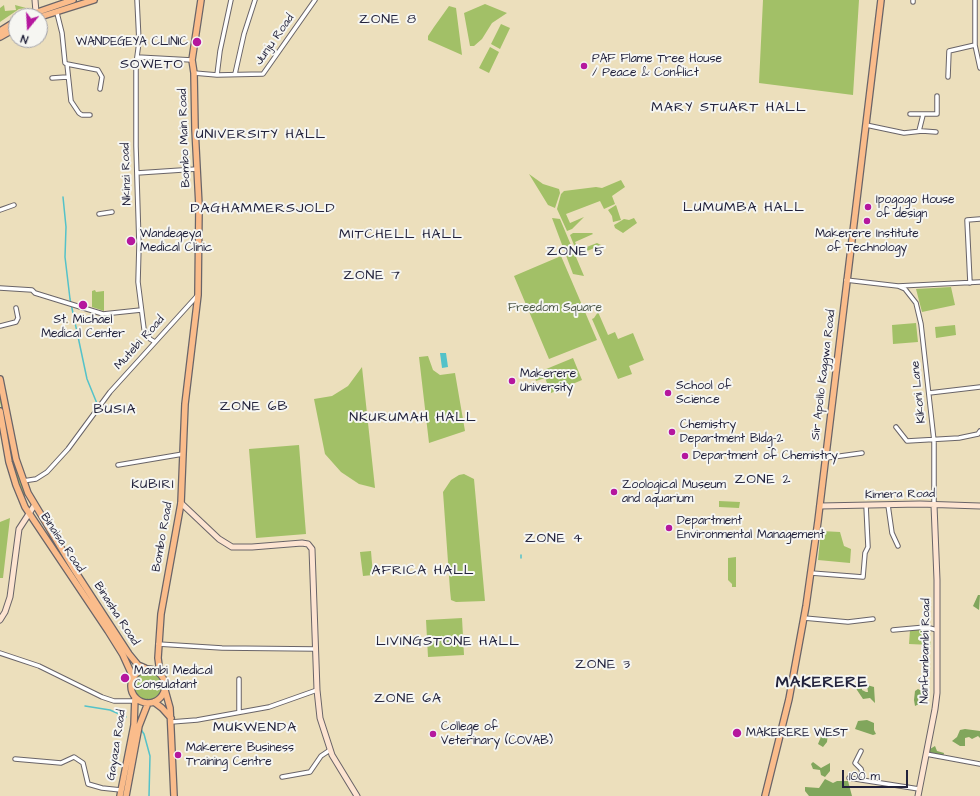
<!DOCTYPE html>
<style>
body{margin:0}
#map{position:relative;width:980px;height:796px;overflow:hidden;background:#ecdfbc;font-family:"Architects Daughter",sans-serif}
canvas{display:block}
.north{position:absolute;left:8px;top:8px;width:40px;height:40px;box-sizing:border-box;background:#f6f6f2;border:1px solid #a1a1a9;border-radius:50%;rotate:198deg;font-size:11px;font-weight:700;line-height:16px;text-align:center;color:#22223b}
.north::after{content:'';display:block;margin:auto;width:14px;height:18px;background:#b5179e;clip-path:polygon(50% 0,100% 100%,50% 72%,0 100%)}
.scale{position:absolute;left:842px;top:770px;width:66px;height:18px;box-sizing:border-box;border:2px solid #22223b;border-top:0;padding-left:5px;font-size:12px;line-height:14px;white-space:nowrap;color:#22223b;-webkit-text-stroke:3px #f6f6f2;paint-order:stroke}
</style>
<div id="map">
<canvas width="980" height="796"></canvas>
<div class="north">N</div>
<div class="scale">100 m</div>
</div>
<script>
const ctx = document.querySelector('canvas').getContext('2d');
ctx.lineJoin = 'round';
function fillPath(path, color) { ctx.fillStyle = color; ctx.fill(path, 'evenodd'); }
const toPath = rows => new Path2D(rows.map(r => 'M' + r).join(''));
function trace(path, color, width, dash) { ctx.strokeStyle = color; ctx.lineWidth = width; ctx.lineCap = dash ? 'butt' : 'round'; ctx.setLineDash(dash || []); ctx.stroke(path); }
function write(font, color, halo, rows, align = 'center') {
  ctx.font = font + ' "Architects Daughter",sans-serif'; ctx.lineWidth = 4; ctx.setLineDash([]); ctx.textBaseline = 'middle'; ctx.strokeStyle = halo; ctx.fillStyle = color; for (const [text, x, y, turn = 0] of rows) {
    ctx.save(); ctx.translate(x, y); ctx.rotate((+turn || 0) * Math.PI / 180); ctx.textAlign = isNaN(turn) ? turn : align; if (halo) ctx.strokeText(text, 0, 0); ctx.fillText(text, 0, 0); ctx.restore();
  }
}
fillPath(toPath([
 [763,0,859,0,853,95,759,83],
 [485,4,507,13,492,23,482,39,474,46,470,46,464,13],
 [4,5,5,11,16,10,15,5,26,8,19,9,0,22,0,8],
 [449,6,456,8,462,55,428,40,428,36,434,27],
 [501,24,510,28,500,49,491,44],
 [490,47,499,52,489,73,479,68],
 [529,174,543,184,559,189,560,193,555,208,548,205],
 [621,180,625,187,612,196,615,204,604,209,600,201,566,214,570,223,584,217,572,229,567,231,557,209,561,194,564,191,596,187,602,188],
 [616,205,621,220,613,222,612,216,608,210],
 [552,218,560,219,584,276,573,274],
 [634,218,637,223,623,233,615,228,614,225,624,219,629,220],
 [573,233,592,233,593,234,575,242,579,250,597,243,601,245,578,255,570,235],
 [561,256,597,340,549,359,514,276],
 [951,287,955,305,922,312,916,289],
 [95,290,96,292,104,291,104,311,92,307,92,291],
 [598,312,608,335,615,332,618,339,633,333,644,360,629,366,632,374,618,379,592,319,594,318],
 [916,323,918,342,893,344,892,325],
 [955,325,956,335,936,338,935,327],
 [428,356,433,370,440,375,455,373,465,431,429,443,419,357],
 [573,358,582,380,551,393,545,378,536,381,534,374],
 [362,367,375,488,359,484,341,472,325,454,314,399,332,396,348,386],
 [0,390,13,462,26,495,21,497,11,458,0,402],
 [299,445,306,534,256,538,249,449],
 [464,474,474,479,485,601,456,602,451,600,450,590,443,492,451,480,459,475],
 [719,501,740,502,739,508,719,507],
 [10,518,3,578,0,578,0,522],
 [821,531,840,532,844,546,851,549,850,563,818,560],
 [371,551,373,575,363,576,360,552],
 [736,557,736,587,732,587,732,584,728,580,728,558],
 [462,618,464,655,428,657,426,620],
 [927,628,931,645,909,644,910,630],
 '134 686a14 14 0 1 1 28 0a14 14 0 1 1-28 0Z'
]), '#a2c067');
fillPath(toPath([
 [978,595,980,595,979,610,973,606],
 [855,683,862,686,862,690,866,692,868,692,867,685,874,687,875,703,870,698,863,699,853,684],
 [918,689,923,692,922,698,918,699,919,704,915,706,914,700,915,691],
 [867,720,874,723,874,730,876,734,873,735,855,729,858,721],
 [825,727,827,727,828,733,827,742,823,747,818,744],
 [965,729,980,731,980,738,978,736,972,739,969,737,965,738,965,746,960,746,952,741,957,737,960,730],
 [935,746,937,751,944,753,943,757,932,754,930,752,930,749],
 [813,762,821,768,830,763,830,771,825,777,821,775,820,770,813,769,811,764],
 [825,779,833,783,837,781,848,781,852,796,809,796,805,791,805,787,819,788]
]), '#81a65c');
fillPath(toPath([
 [440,353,446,353,448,367,442,368]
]), '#54c2c9');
trace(toPath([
 [63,197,66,227,65,257,70,299,87,379,98,406],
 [521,555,521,558],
 [85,706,110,710,126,717],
 [140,728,144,734,150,756,149,796]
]), '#54c2c9', 1.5);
const street = toPath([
 [137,0,139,42,136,64,136,146,139,245,138,282,144,329,150,339,155,342],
 [913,0,913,2],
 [975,0,975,45,980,68],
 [57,13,62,33,65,63,67,64,71,101,79,113,82,115,90,115],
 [137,57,192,60],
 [67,64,98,70,102,77,100,89],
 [194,73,217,75,263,74,315,0],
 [235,74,244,34,255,0],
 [217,75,220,51,231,0],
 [948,77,949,51,975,45],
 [52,78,67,77],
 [910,114,937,114,937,96],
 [866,125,904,133,922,131,936,132],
 [919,131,923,115],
 [137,173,197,169],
 [0,210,14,205],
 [99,214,112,212],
 [846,280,898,286,980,282],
 [970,283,967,220,980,219],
 [898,286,905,289,916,303,921,324,934,441,934,505],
 [0,288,32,290,35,293,103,314,141,310],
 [0,326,16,322,18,318,16,308],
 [929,393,980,387],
 [896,427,907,441,959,438,978,434,980,431],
 [826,458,862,453],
 [118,465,183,454],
 [23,481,36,479,47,472,68,449,110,392,197,296],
 [888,505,892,533,898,546],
 [811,573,863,577,865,553,868,547,866,505],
 [804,618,848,622,873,619],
 [893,630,926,627,937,630],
 [158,644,222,648,315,649],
 [0,653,39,666,102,697,114,701,134,701],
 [239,679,239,712],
 [171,722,197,720,269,707,317,690],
 [861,751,855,763,861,769,864,780],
 [926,754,980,764],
 [15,759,61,763,74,757,83,763,88,784,102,788,121,790],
 [282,777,310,772,321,756,330,750],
 [849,778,919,789]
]);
const secondary = toPath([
 [35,0,36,12],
 [181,503,219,539,232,547,252,547,302,543,308,544,312,549,317,690,320,718,332,755,357,796],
 [820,506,920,504,980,506],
 [0,620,5,612,10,597,19,529,34,506],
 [918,796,935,709,937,693,937,580,934,505]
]);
const primary = toPath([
 [26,16,73,0],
 [40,17,94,0],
 [0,31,16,21],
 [0,37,16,28],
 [0,379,16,459,28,493,75,571,129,654,138,665,145,668],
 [0,411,9,462,16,485,25,507,108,631,123,655,133,677],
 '131 686a17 17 0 1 1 34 0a17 17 0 1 1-34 0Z',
 [160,673,158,658,161,614,181,503,185,404,198,295,199,206,195,129,194,73,192,60,201,0],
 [165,690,170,708,174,796],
 [154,702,162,708,171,718],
 [120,796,134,725,135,697],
 [126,796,139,726,148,703],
 [765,796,789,699,806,606,818,521,881,0]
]);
trace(street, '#696468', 5.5);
trace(secondary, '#696468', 7);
trace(primary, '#696468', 8);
trace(street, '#fff', 3.5);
trace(secondary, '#fde4d1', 5);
trace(primary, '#fabc8b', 5.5);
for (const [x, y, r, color] of [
 [197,42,5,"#b5179e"],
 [584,66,4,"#b5179e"],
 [868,207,4,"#b5179e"],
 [867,221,4,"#b5179e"],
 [131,241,5,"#b5179e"],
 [83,305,5,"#b5179e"],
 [512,381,4,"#b5179e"],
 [668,393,4,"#b5179e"],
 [672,432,4,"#b5179e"],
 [685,456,4,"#b5179e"],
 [614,492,4,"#b5179e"],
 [669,528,4,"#b5179e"],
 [125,678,5,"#b5179e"],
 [737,733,5,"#b5179e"],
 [433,734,4,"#b5179e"],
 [178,755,4,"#b5179e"]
]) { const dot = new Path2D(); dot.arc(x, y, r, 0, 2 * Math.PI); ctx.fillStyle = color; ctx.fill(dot); trace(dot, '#f6f6f2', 1.5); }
write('12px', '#22223b', '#f6f6f2', [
 ["Junju Road",275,40,-55],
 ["Bombo Main Road",185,138,-92],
 ["Nkinzi Road",127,174,-92],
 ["Mutebi Road",140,343,-48],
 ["Sir Apollo Kaggwa Road",824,375,-83],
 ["Kikoni Lane",919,392,-96],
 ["Kimera Road",900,495,-1],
 ["Bombo Road",163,537,-80],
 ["Binaisa Road",62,543,56],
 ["Binasha Road",116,614,57],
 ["Nanfumbambi Road",926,651,-89],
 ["Gayaza Road",117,745,-81]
]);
write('12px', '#22223b', '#f6f6f2', [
 ["WANDEGEYA CLINIC",188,42,"right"],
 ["PAF Flame Tree House",592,59],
 ["/ Peace & Conflict",592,73],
 ["Ipogogo House",876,200],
 ["of design",876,214],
 ["Wandegeya",140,234],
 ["Medical Clinic",140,248],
 ["Makerere Institute",867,234,"center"],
 ["of Technology",867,248,"center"],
 ["St. Michael",83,320,"center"],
 ["Medical Center",83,334,"center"],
 ["Makerere",520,374],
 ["University",520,388],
 ["School of",676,386],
 ["Science",676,400],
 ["Chemistry",680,425],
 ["Department Bldg-2",680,439],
 ["Department of Chemistry",693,456],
 ["Zoological Museum",622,485],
 ["and aquarium",622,499],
 ["Department",677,521],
 ["Environmental Management",677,535],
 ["Mambi Medical",134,671],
 ["Consulatant",134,685],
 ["College of",441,727],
 ["Veterinary (COVAB)",441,741],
 ["MAKERERE WEST",746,733],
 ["Makerere Business",186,748],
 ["Training Centre",186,762]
], 'left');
write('12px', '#4f594a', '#f6f6f2', [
 ["Freedom Square",555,308]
]);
ctx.letterSpacing = '1px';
write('13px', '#22223b', '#f6f6f2', [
 ["KUBIRI",153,485]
]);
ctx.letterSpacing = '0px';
ctx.letterSpacing = '1px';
write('14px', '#22223b', '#f6f6f2', [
 ["ZONE 8",388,20],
 ["SOWETO",152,65],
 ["MARY STUART HALL",729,108],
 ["UNIVERSITY HALL",261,135],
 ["LUMUMBA HALL",744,208],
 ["DAGHAMMERSJOLD",263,209],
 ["MITCHELL HALL",401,235],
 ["ZONE 5",576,252],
 ["ZONE 7",372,276],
 ["ZONE 6B",254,407],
 ["BUSIA",115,410],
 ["NKURUMAH HALL",413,418],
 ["ZONE 2",763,480],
 ["ZONE 4",554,539],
 ["AFRICA HALL",423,571],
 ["LIVINGSTONE HALL",448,642],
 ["ZONE 3",603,665],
 ["ZONE 6A",408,699],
 ["MUKWENDA",255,728]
]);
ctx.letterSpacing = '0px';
ctx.letterSpacing = '1px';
write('bold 16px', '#22223b', '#f6f6f2', [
 ["MAKERERE",822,684]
]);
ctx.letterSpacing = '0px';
</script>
